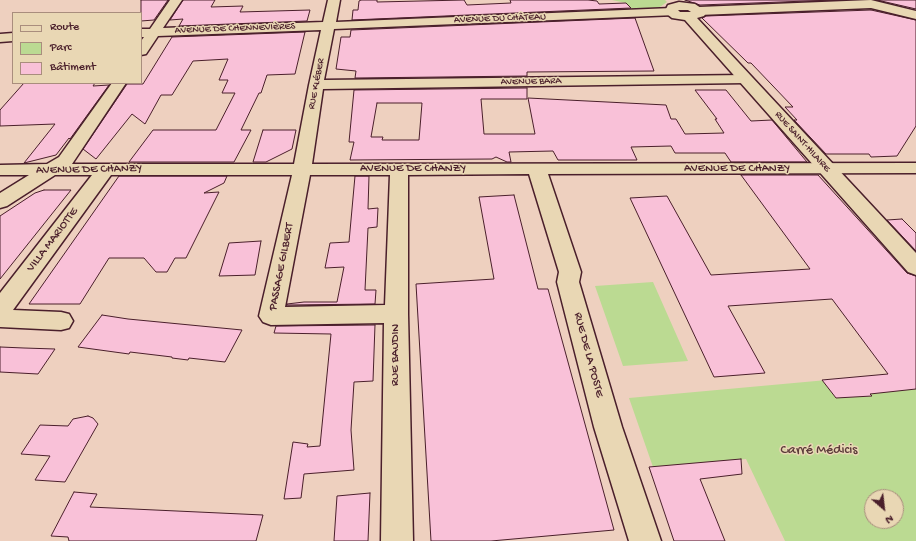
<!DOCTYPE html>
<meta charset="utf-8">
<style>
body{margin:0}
#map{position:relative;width:916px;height:541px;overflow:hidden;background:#eed0bf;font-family:"Gochi Hand",sans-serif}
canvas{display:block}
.legend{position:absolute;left:12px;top:12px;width:130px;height:72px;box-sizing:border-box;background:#e9d7b4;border:1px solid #a98d7d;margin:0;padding:5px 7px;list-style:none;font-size:12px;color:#4a1f2b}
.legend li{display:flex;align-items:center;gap:8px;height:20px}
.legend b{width:20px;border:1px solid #a98d7d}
.north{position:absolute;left:864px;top:489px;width:40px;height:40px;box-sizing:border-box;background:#e9d7b4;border:1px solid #a98d7d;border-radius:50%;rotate:152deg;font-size:11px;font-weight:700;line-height:16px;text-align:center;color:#4a1f2b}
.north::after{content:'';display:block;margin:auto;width:14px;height:18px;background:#4a1f2b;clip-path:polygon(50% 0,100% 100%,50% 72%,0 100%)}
</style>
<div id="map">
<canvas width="916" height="541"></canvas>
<ul class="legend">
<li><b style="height:5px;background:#e9d7b4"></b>Route</li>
<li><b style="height:11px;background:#bbda92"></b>Parc</li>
<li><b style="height:11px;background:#f9c1d8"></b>Bâtiment</li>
</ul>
<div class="north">N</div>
</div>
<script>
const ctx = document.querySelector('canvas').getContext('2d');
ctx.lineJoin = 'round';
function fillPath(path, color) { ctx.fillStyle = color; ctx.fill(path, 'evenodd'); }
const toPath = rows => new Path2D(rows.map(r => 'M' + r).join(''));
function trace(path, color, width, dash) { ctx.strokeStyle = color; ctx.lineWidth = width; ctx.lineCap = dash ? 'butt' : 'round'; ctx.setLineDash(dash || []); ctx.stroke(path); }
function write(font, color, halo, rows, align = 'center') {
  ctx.font = font + ' "Gochi Hand",sans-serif'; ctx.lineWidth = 3; ctx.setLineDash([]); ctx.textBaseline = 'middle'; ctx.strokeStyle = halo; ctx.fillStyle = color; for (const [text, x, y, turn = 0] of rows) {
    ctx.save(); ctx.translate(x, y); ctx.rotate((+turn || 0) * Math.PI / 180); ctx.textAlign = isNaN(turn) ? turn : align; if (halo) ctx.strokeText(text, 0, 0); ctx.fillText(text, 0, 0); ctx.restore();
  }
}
fillPath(toPath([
 [612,0,665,0,667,2,657,9,633,10,626,3],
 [653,282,688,361,623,366,595,286],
 [904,373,916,389,916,541,785,541,746,459,653,467,629,398],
 [872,497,896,497,896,521,872,521]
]), '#bbda92');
const building = toPath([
 [141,0,168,0,154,20,141,21,141,0],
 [183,0,215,0,211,7,243,6,240,12,310,10,307,21,179,26,183,19,170,20,183,0],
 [361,0,377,0,377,2,464,0,467,5,511,3,510,0,588,0,597,1,599,4,626,3,631,8,352,20,353,10,358,10,359,1,361,0],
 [685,0,834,0,700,5,685,0],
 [877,0,916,0,916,9,877,0],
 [871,10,916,20,916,126,897,156,871,157,869,154,826,154,794,120,797,120,785,107,793,107,751,63,748,63,702,18,706,16,871,10],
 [635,18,654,71,527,72,527,76,355,78,356,71,336,69,341,37,350,37,351,30,635,18],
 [305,32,295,74,267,75,261,93,259,93,241,130,251,130,234,162,129,162,153,130,216,130,235,93,222,93,228,80,219,80,228,59,193,61,172,95,161,95,145,124,132,114,96,159,83,149,127,84,143,84,172,37,305,32],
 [24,83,95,83,93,86,109,85,70,139,69,138,56,155,24,163,55,124,0,126,0,110,24,83],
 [527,88,527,99,481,99,484,134,535,134,528,98,666,105,671,119,676,119,685,134,724,133,715,119,717,119,695,90,726,90,751,121,772,120,807,162,731,162,725,153,675,153,671,146,631,147,637,160,558,160,553,151,509,152,511,162,507,162,496,157,492,159,350,160,354,142,349,142,354,90,527,88],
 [377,103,422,103,419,140,382,140,383,137,371,137,377,103],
 [263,130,296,130,292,149,266,162,253,162,263,130],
 [741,175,818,175,907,273,916,276,916,389,870,394,872,396,836,398,822,380,888,374,832,299,728,306,765,373,714,377,630,198,667,196,711,275,810,269,741,175],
 [119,176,227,176,224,183,204,193,219,192,186,258,175,258,167,272,156,272,144,258,109,258,80,304,29,304,119,176],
 [355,176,369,176,368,209,378,208,377,227,368,228,365,290,376,290,375,304,287,305,287,304,304,302,337,302,344,267,325,268,330,243,349,242,355,176],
 [44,190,71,190,0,279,0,216,35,193,44,190],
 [514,195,538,289,548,289,614,530,491,541,431,541,416,284,494,279,479,197,514,195],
 [902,219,916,233,916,251,887,220,902,219],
 [261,241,255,275,219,276,229,243,261,241],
 [102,315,128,319,242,330,225,362,189,358,188,360,172,358,172,357,130,352,129,354,78,347,102,315],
 [375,325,373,381,354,382,351,430,354,470,304,474,301,498,284,499,293,442,308,444,307,447,320,446,331,334,274,333,276,326,375,325],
 [0,347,24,348,55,349,38,374,0,372,0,347],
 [88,416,93,418,98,424,65,482,35,480,50,456,21,454,40,425,68,426,73,419,88,416],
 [741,459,742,474,700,479,725,541,674,541,649,467,741,459],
 [74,492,97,494,90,507,263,515,256,541,69,541,68,537,51,536,74,492],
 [370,493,368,541,334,541,337,496,370,493]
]);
fillPath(building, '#f9c1d8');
trace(building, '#4a1f2b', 1);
const minor = toPath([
 [170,0,182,0,163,28,323,22,328,0,340,0,336,22,672,8,676,9,678,12,676,15,334,29,324,80,745,75,750,76,752,79,750,82,745,83,323,89,312,164,916,163,916,173,548,174,581,272,579,282,622,427,661,541,629,541,594,427,557,282,559,272,529,174,408,175,408,314,413,541,381,541,384,323,271,325,263,322,259,316,292,175,111,175,13,310,61,312,69,314,73,321,69,328,61,330,0,327,0,293,92,175,55,175,7,206,0,208,0,193,29,175,0,175,0,165,47,164,59,157,112,83,126,83,72,164,294,164,309,85,321,30,158,36,146,54,141,55,141,41,144,37,141,37,141,29,150,29,170,0],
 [310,175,390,175,385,305,285,307,310,175],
 [871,0,916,11,916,19,871,8,699,15,693,11,699,7,871,0],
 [13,33,13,41,0,42,0,34,13,33]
]);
const tertiary = toPath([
 [679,2,695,4,704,10,706,13,704,16,697,18,916,253,916,275,908,272,685,20,672,18,667,14,665,11,668,5,679,2],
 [678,10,688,10,691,12,680,12,678,10]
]);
trace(minor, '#4a1f2b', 3);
trace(tertiary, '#4a1f2b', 3);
fillPath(minor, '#e9d7b4');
fillPath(tertiary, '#e9d7b4');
write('10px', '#4a1f2b', '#e9d7b4', [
 ["AVENUE DU CHÂTEAU",500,19,-2],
 ["AVENUE DE CHENNEVIÈRES",235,29,-2],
 ["AVENUE BARA",531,82,-1],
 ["RUE KLÉBER",317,84,-79],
 ["RUE SAINT-HILAIRE",802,142,48]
]);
write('12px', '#4a1f2b', '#e9d7b4', [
 ["AVENUE DE CHANZY",413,169],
 ["AVENUE DE CHANZY",737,169],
 ["AVENUE DE CHANZY",89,170,-1],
 ["VILLA MARIOTTE",53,240,-53],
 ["PASSAGE GILBERT",282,267,-79],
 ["RUE BAUDIN",396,355,-90],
 ["RUE DE LA POSTE",588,355,75]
]);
write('14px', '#5b3b3a', '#e9d7b4', [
 ["Carré Médicis",819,451]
]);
</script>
